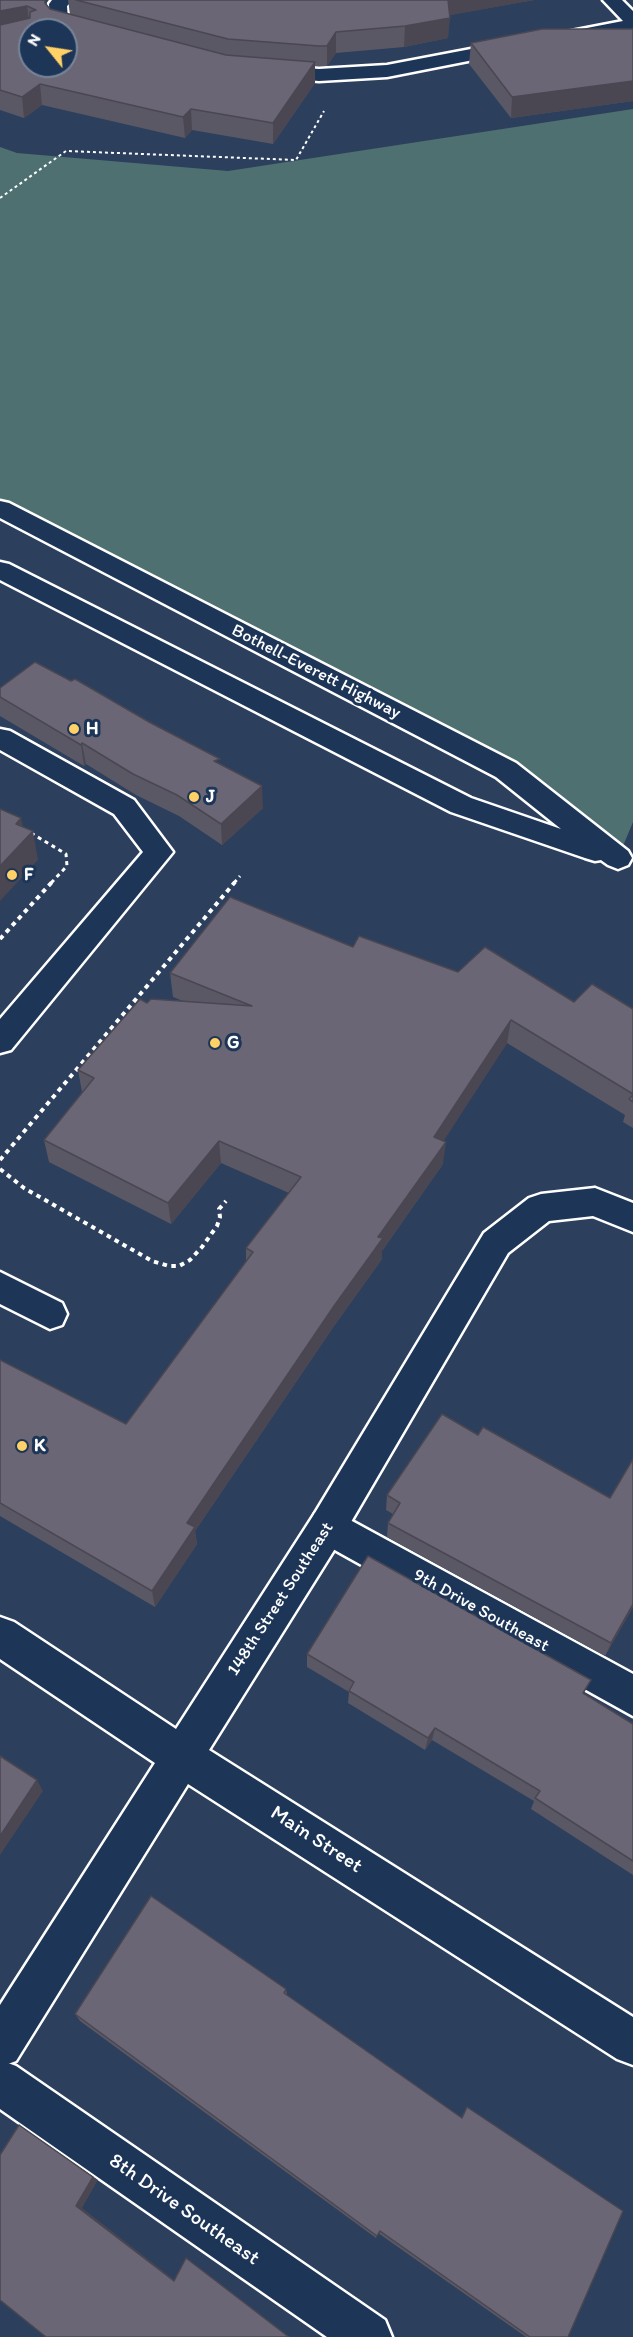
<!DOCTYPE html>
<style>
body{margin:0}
#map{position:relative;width:633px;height:2337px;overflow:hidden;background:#2c3f5d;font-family:Itim,sans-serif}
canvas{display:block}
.north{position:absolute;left:18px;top:18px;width:60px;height:60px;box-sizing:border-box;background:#1d3557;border:2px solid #77869a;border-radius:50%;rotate:300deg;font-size:16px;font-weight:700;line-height:24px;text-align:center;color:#fff}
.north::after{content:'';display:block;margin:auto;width:21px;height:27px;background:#ffd166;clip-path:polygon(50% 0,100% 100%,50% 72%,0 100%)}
</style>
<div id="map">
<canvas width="633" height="2337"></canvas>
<div class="north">N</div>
</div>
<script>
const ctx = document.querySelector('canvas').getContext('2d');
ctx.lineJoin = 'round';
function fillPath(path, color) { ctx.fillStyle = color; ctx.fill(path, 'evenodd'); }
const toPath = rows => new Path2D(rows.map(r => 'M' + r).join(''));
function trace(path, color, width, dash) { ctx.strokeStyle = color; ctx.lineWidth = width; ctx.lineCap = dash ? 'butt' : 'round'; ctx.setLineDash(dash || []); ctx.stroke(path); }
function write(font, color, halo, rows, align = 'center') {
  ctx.font = font + ' Itim,sans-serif'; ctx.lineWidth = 6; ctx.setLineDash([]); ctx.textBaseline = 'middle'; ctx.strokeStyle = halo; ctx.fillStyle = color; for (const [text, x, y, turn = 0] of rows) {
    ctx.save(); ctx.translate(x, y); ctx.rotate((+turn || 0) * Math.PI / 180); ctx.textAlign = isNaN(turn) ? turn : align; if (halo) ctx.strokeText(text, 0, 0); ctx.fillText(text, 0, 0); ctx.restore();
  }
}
fillPath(toPath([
 [633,109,633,822,618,858,506,770,0,508,0,147,17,153,228,171]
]), '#4f7071');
const service = toPath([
 [0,729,10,731,134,800,173,852,11,1050,0,1053,0,1019,143,852,114,814,0,750,0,729],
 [0,1272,62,1303,67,1314,62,1325,50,1329,0,1304,0,1272],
 [328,1508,633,1674,633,1716,315,1539,309,1526,315,1513,328,1508],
 [0,2060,16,2066,385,2320,392,2337,327,2337,0,2109,0,2060]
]);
const minor = toPath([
 [52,0,73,0,67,6,68,20,98,27,101,31,98,35,92,36,53,27,50,23,49,4,52,0],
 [603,0,622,0,633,11,633,30,567,42,561,41,558,37,561,33,623,21,603,0],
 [513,41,519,43,522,47,519,51,387,77,319,81,270,77,263,75,261,71,263,67,270,65,319,69,387,65,513,41],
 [595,1188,633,1203,633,1232,593,1216,549,1221,508,1253,341,1539,209,1750,633,2017,633,2065,617,2059,188,1784,16,2061,0,2067,0,2005,155,1763,0,1659,0,1617,14,1622,176,1729,315,1513,484,1233,529,1198,541,1194,595,1188]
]);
const primary = toPath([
 [0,501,9,503,516,763,628,851,632,858,628,865,618,869,608,865,601,860,595,861,585,858,451,812,0,580,0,562,9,564,471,798,561,829,496,777,0,518,0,501]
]);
trace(service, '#fff', 5);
trace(minor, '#fff', 5);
trace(primary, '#fff', 5);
trace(toPath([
 [0,198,66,151,296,160,324,111]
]), '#fff', 2, [3, 3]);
trace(toPath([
 [31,833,66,854,67,866,51,883],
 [234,883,240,876]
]), '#fff', 3, [4, 4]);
trace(toPath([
 [0,939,52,882],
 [0,1160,235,882],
 [0,1169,24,1188,152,1261,169,1266,179,1266,190,1260,202,1247,217,1226,220,1217,219,1209,226,1201]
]), '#fff', 4, [4.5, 4.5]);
fillPath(service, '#1d3557');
fillPath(minor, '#1d3557');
fillPath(primary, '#1d3557');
fillPath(toPath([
 [0,0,47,3,47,5,50,9,70,14,68,0,534,0,449,15,448,38,404,47,336,53,327,66,315,66,315,83,273,144,192,130,185,138,42,105,24,118,0,110],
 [633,29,633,101,511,118,469,64,471,43],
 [0,688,220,764,263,808,222,845,179,816,136,795,86,764,84,766,0,716],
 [353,947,458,972,574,1002,633,1009,633,1128,623,1122,625,1115,507,1043,443,1141,443,1164,382,1251,382,1259,334,1326,195,1531,197,1544,155,1607,0,1516,0,1360,126,1424,246,1261,246,1248,289,1193,221,1163,171,1224,49,1162,44,1140,82,1092,78,1070,147,1003,183,1001,173,997,170,973],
 [478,1435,610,1498,633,1459,633,1607,605,1656,387,1537,388,1523,393,1514,386,1510,387,1495],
 [307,1654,584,1694,633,1724,633,1875,531,1809,534,1801,432,1740,425,1750,348,1703,349,1692,307,1667],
 [286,1989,287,1995,461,2118,467,2107,568,2337,526,2337,378,2233,376,2238,80,2021,75,2014]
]), '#5b5865');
fillPath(toPath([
 [447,0,534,0,446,16],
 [27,6,30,27,0,32,0,11],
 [450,18,448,38,404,47,405,26],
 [336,32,336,53,327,66,327,46],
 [315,62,315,83,273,144,273,123],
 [633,81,633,101,511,118,512,97],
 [40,84,42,105,24,118,22,97],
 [191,109,192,130,185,138,183,117],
 [82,743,86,764,84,766,81,745],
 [262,786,263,808,222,845,221,824],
 [21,818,26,839,33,831,38,860,0,901,0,866,16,824],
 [511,1020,507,1043,432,1159,434,1137],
 [219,1141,221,1163,171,1224,168,1203],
 [446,1142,443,1164,382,1251,382,1259,334,1326,195,1531,197,1544,155,1607,152,1591,187,1523,378,1237],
 [633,1604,633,1607,605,1656,611,1643],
 [435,1728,432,1740,425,1750,428,1738],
 [37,1780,43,1791,0,1855,0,1836],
 [19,2125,98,2180,82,2208,177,2282,174,2281,76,2206],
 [186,2258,189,2260,290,2337,289,2337]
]), '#4a4752');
const building = toPath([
 [0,0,45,0,45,3,50,9,226,55,315,62,273,123,191,109,183,117,40,84,22,97,0,90,0,25,30,18,30,12,36,10,27,6,0,11,0,0],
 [30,30,66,30,66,66,30,66,30,30],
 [76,0,448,0,450,18,405,26,336,32,327,46,319,46,228,39,76,0],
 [542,29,633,29,633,81,512,97,471,43,542,29],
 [35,662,71,681,75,679,149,722,220,759,214,761,262,786,221,824,177,795,133,774,82,743,81,745,0,697,0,688,35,662],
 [0,809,21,818,16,824,33,831,0,866,0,809],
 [230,897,353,947,359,936,458,972,485,947,574,1002,592,984,633,1009,633,1094,511,1020,434,1137,446,1142,378,1237,383,1238,334,1306,187,1523,195,1527,152,1591,0,1503,0,1360,126,1424,253,1252,246,1248,301,1177,219,1141,168,1203,44,1140,94,1078,78,1070,140,999,147,1003,151,999,252,1006,170,973,230,897],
 [633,1095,633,1102,629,1099,633,1095],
 [442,1414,478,1435,483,1427,610,1498,633,1459,633,1604,611,1643,388,1523,400,1503,387,1495,442,1414],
 [368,1556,591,1680,583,1693,633,1724,633,1861,535,1798,540,1791,435,1728,428,1738,349,1691,354,1682,307,1654,368,1556],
 [0,1756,37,1780,0,1836,0,1756],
 [151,1896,286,1989,284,1993,462,2118,467,2107,623,2211,568,2337,530,2337,380,2231,377,2236,75,2014,151,1896],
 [19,2125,93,2177,76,2206,174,2281,186,2258,289,2337,46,2337,0,2300,0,2155,19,2125]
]);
fillPath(building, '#6a6675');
trace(building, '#4a4752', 1.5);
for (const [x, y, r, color] of [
 [74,729,6,"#ffd166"],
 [194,797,6,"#ffd166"],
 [12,875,6,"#ffd166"],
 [215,1043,6,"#ffd166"],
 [22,1446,6,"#ffd166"]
]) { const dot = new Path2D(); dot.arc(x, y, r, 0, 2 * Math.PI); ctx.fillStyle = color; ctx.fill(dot); trace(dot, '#1d3557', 2); }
write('18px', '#fff', '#1d3557', [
 ["Bothell-Everett Highway",316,672,27],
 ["148th Street Southeast",281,1599,-57],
 ["9th Drive Southeast",481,1611,29]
]);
write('bold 18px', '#fff', '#1d3557', [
 ["H",86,729],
 ["J",206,797],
 ["F",24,875],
 ["G",227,1043],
 ["K",34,1446]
], 'left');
write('21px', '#fff', '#1d3557', [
 ["Main Street",316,1840,33],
 ["8th Drive Southeast",184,2210,35]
]);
</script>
